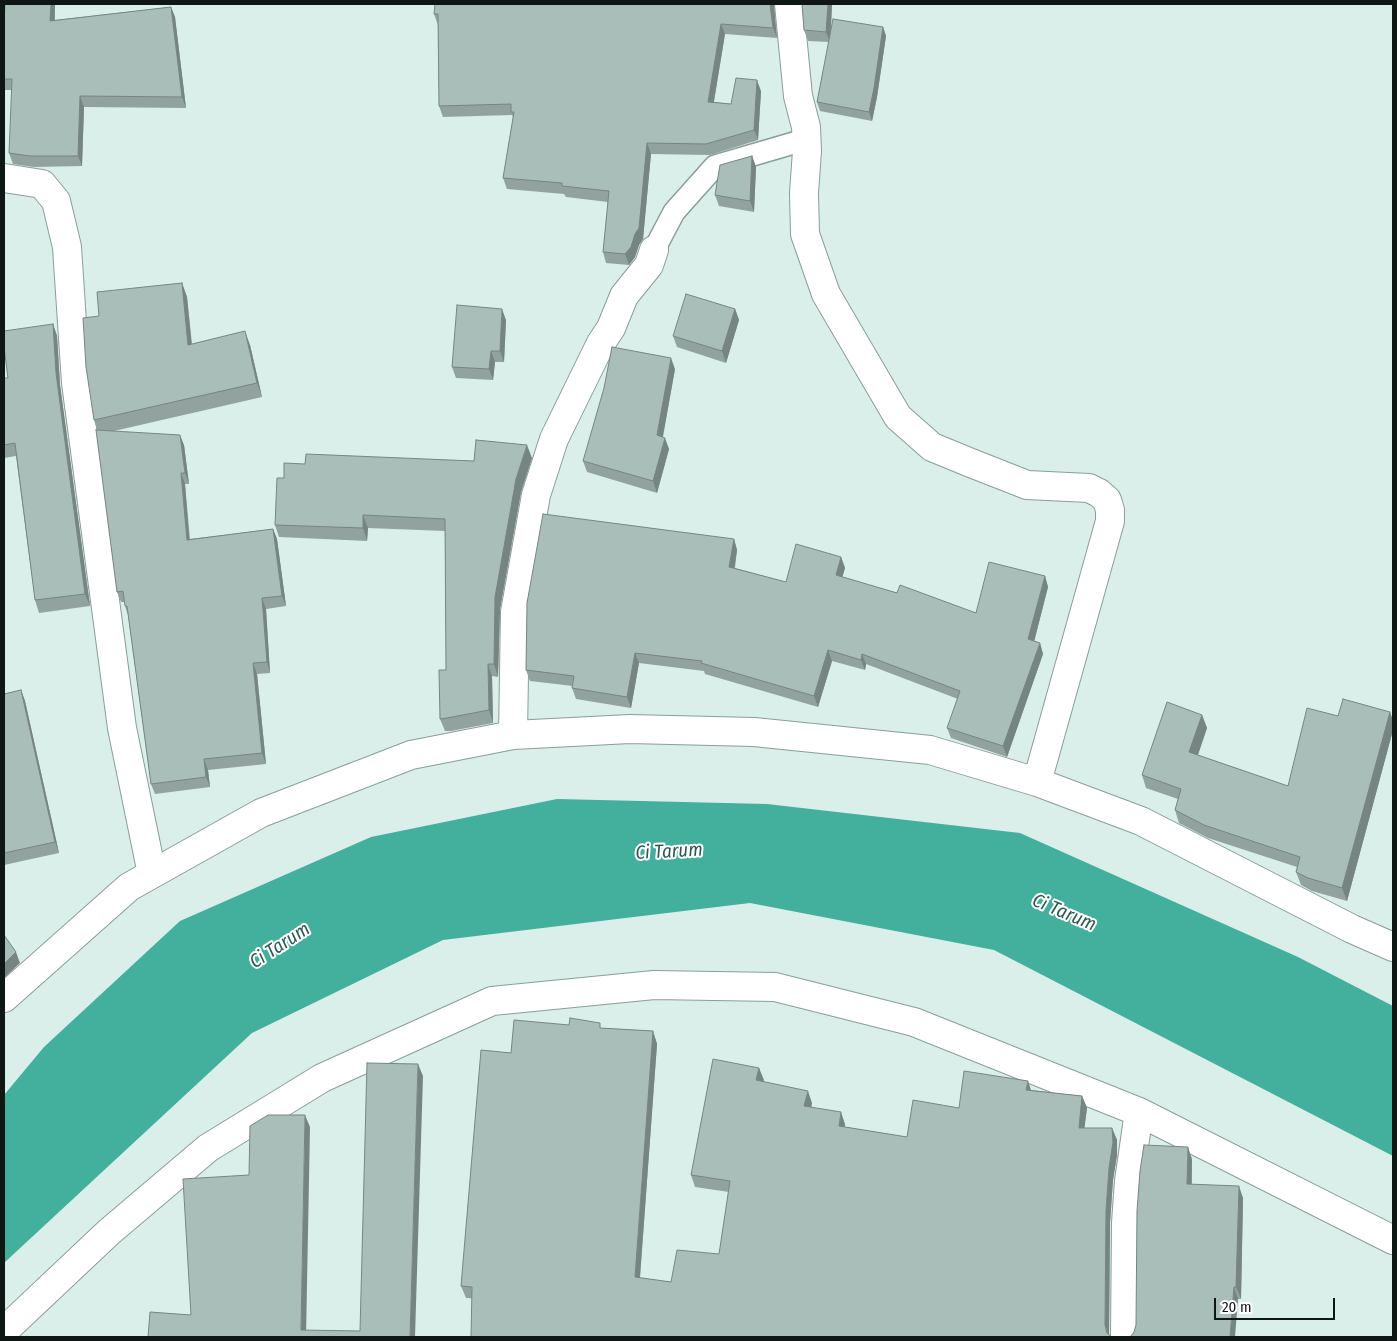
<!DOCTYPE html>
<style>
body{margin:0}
#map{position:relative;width:1397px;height:1341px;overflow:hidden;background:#daefea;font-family:"Fira Sans Condensed",sans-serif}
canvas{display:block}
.frame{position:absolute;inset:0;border:5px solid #0f1715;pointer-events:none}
.scale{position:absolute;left:1214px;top:1298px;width:121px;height:22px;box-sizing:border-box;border:2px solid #0f1715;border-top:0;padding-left:6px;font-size:15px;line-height:18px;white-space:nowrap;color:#0f1715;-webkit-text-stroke:4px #fff;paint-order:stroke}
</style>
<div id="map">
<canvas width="1397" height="1341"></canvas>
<div class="frame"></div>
<div class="scale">20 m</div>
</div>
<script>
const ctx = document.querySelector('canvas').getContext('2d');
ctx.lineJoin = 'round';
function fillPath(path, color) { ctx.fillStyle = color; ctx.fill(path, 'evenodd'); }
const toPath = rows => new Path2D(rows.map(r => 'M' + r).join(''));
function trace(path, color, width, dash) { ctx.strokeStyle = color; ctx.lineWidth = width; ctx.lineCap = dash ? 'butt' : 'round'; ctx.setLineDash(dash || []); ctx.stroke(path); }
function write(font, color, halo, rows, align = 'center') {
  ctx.font = font + ' "Fira Sans Condensed",sans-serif'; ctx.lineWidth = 4; ctx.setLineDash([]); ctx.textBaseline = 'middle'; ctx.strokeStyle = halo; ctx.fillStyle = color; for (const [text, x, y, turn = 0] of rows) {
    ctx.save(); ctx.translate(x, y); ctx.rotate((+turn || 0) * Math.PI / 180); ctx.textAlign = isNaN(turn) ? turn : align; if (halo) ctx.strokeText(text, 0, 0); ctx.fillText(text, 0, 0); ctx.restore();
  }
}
fillPath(toPath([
 [557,799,767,804,1020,833,1298,957,1393,1006,1393,1156,994,950,750,903,443,940,252,1033,4,1263,4,1095,44,1047,180,921,371,837]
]), '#43af9d');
const service = toPath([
 [654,250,674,212,715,166,804,140]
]);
const minor = toPath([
 [789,4,798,96,806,127,807,151,804,193,805,234,826,294,898,417,932,447,971,463,1027,485,1089,488,1099,493,1107,500,1110,510,1110,521,1037,782],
 [4,178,42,184,56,201,67,247,76,383,122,728,152,874],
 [513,735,515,612,536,495,554,439,601,343,611,328,624,296,649,265,654,250],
 [4,998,129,887,261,813,411,755,513,735,630,729,754,732,930,750,1037,782,1141,821,1352,929,1393,947],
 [4,1331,109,1232,208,1148,322,1078,492,1001,654,985,775,987,914,1022,1139,1112,1393,1240],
 [1125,1337,1126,1223,1129,1181,1139,1112]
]);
trace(service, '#8a9e99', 24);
trace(minor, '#8a9e99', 30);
trace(service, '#fff', 21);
trace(minor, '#fff', 28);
fillPath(toPath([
 [5,4,55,4,55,20,171,7,175,17,186,108,84,107,82,166,34,167,13,164,9,153,12,90,4,90,4,23],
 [802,4,832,4,831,32,883,27,886,36,877,97,872,121,820,111,817,102,829,42,808,41,804,30],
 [773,6,777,38,725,34,714,102,731,104,761,91,758,140,710,155,651,154,643,239,639,245,635,257,629,265,606,263,603,252,608,202,566,197,564,194,507,189,503,178,513,117,512,115,443,117,439,106,438,25,434,14],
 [752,156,756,167,754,212,719,206,715,195],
 [182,283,187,297,192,344,250,345,262,397,114,431,184,445,189,484,185,484,190,539,273,529,277,539,286,606,266,609,270,673,257,674,266,764,208,770,210,787,155,794,151,784,128,615,125,606,125,602,121,602,117,592,97,430,94,420,99,316],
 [735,309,739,320,726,363,677,347,673,336],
 [506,320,504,362,495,362,493,380,456,378,452,367],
 [53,324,57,336,60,385,90,606,39,613,35,600,16,456,4,458,4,378,8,378],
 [675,369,663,437,669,449,657,493,587,472,583,461],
 [532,458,521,492,500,609,498,677,492,676,493,723,451,731,445,731,440,719,446,670,445,531,368,528,367,541,279,537,275,525,284,478,305,464,474,461],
 [734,539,737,550,735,568,786,582,841,557,845,568,842,577,897,593,976,613,1045,576,1048,587,1034,641,1040,643,1043,654,1007,757,951,738,947,728,958,699,866,664,865,670,832,661,818,707,705,674,704,671,639,663,631,708,576,699,572,688,573,686,530,681,526,670],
 [21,690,25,701,59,853,4,865,4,694],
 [1390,712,1393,721,1393,730,1347,901,1312,891,1301,885,1296,872,1297,867,1208,838,1179,823,1175,810,1178,799,1146,788,1142,775,1202,715,1207,728,1198,755,1288,786,1338,716],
 [602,1028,653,1031,657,1044,640,1278,671,1282,719,1254,729,1192,695,1187,691,1175,759,1068,763,1081,812,1103,811,1107,845,1124,845,1127,907,1137,959,1108,1031,1090,1082,1096,1087,1108,1084,1128,1112,1128,1117,1140,1117,1155,1113,1180,1110,1223,1109,1335,466,1298,461,1286,511,1053],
 [1192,1159,1192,1185,1243,1198,1241,1299,1238,1299,1134,1332]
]), '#92a39f');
fillPath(toPath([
 [51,4,55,4,54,32,50,21],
 [770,4,774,4,777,38,773,28],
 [828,4,832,4,830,42,826,32],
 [171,7,175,17,186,108,182,97],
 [721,24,725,34,712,112,708,102],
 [883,27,886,36,877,97,872,121,869,112],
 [757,80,761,91,758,140,754,130],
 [80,96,84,107,82,166,78,156],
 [647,143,651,154,643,239,639,245,635,257,629,265,625,254],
 [752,156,756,167,754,212,750,201],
 [182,283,187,297,193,359,188,345],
 [502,309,506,320,504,362,500,351],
 [735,309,739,320,726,363,722,351],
 [53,324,57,336,60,385,90,606,85,594,56,373],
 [245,331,250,345,262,397,257,383],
 [491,351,495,362,493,380,489,369],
 [671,358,675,369,661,446,657,435],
 [180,435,184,445,189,484,185,473],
 [665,438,669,449,657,493,653,481],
 [527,445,532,458,521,492,500,609,498,677,494,664,495,597,516,479],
 [181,473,185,484,190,550,187,540],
 [363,515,368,528,367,541,363,528],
 [273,529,277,539,286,606,282,596],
 [734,539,737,550,733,577,729,567],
 [841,557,845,568,840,585,836,575],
 [1045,576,1048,587,1032,650,1028,639],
 [262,598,266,609,270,673,267,662],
 [1040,643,1043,654,1007,757,1003,746],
 [828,650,832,661,818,707,814,696],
 [635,653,639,663,631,708,627,697],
 [862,654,866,664,865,670,861,660],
 [253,663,257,674,266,764,262,753],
 [488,664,492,676,493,723,489,710],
 [21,690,25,701,59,853,55,842],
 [1390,712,1393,721,1393,730,1347,901,1342,888],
 [1202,715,1207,728,1194,766,1189,752],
 [204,759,208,770,210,787,206,777],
 [16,952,20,963,4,978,4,964],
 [653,1031,657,1044,639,1289,635,1277],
 [418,1064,423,1076,415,1337,410,1337],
 [759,1068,764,1080,760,1092,756,1080],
 [1028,1081,1032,1093,1026,1090],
 [808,1091,812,1103,809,1119,804,1106],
 [1082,1096,1087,1108,1083,1140,1079,1128],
 [841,1112,845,1124,843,1138,839,1126],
 [305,1115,310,1127,306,1337,301,1330],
 [1112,1128,1117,1140,1117,1155,1113,1180,1110,1223,1109,1337,1105,1325,1106,1211],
 [1188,1147,1192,1159,1191,1197,1187,1184],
 [1239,1186,1243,1198,1241,1299,1236,1287],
 [1234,1287,1238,1299,1235,1337,1230,1337]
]), '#778582');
const building = toPath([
 [5,4,51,4,50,21,171,7,182,97,80,96,78,156,30,156,9,153,12,79,4,79,4,23,5,4],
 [435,4,770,4,773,28,721,24,708,102,731,104,736,78,757,80,754,130,706,144,647,143,639,228,635,234,631,247,625,254,603,252,609,191,562,186,562,183,503,178,514,112,511,112,511,104,439,106,438,14,434,14,435,4],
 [802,4,828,4,826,32,804,30,802,4],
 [833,19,883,27,874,88,869,112,817,102,833,19],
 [752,156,750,201,715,195,720,165,752,156],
 [182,283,188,345,245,331,257,383,94,420,86,367,83,318,99,316,97,292,182,283],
 [686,294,735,309,722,351,673,336,686,294],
 [457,305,502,309,500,351,491,351,489,369,452,367,457,305],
 [53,324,56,373,85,594,35,600,15,443,4,445,4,378,8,378,4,347,4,331,53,324],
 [612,347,671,358,657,435,665,438,653,481,583,461,604,388,612,347],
 [96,430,180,435,185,473,181,473,187,540,273,529,282,596,262,598,267,662,253,663,262,753,204,759,206,777,151,784,127,606,125,606,123,591,117,592,96,430],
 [476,440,527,445,516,479,495,597,494,664,488,664,489,710,447,718,440,719,439,670,446,670,445,519,363,515,363,528,275,525,277,478,284,478,284,463,305,464,306,454,474,461,476,440],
 [543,514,734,539,729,567,786,582,796,544,841,557,836,575,897,593,900,585,976,613,989,562,1045,576,1028,639,1040,643,1003,746,947,728,960,691,862,654,861,660,828,650,814,696,701,663,702,661,635,653,627,697,572,688,574,676,526,670,527,603,543,514],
 [21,690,55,842,4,853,4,694,21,690],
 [1343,699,1390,712,1342,888,1308,878,1296,872,1300,857,1204,825,1175,810,1181,789,1142,775,1167,702,1202,715,1189,752,1288,786,1307,708,1338,716,1343,699],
 [4,935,16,952,4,964,4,935],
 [570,1018,600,1023,600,1028,653,1031,635,1277,671,1282,677,1250,719,1254,730,1181,691,1175,713,1059,759,1068,756,1080,808,1091,804,1106,841,1112,839,1126,907,1137,913,1100,959,1108,964,1071,1028,1081,1026,1090,1082,1096,1079,1128,1112,1128,1113,1142,1109,1168,1106,1211,1105,1325,1107,1333,1112,1337,471,1337,472,1287,461,1286,481,1050,511,1053,514,1020,569,1025,570,1018],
 [367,1063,418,1064,410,1337,148,1337,150,1312,191,1315,183,1179,249,1175,250,1126,268,1115,305,1115,301,1330,360,1331,367,1063],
 [1144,1145,1188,1147,1187,1184,1239,1186,1236,1287,1234,1287,1230,1337,1130,1337,1134,1332,1136,1325,1137,1211,1140,1171,1144,1145]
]);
fillPath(building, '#aabeb9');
trace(building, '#778582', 1);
write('italic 19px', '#2b5950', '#fff', [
 ["Ci Tarum",669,852,-3],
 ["Ci Tarum",1064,913,23],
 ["Ci Tarum",280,946,-33]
]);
</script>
